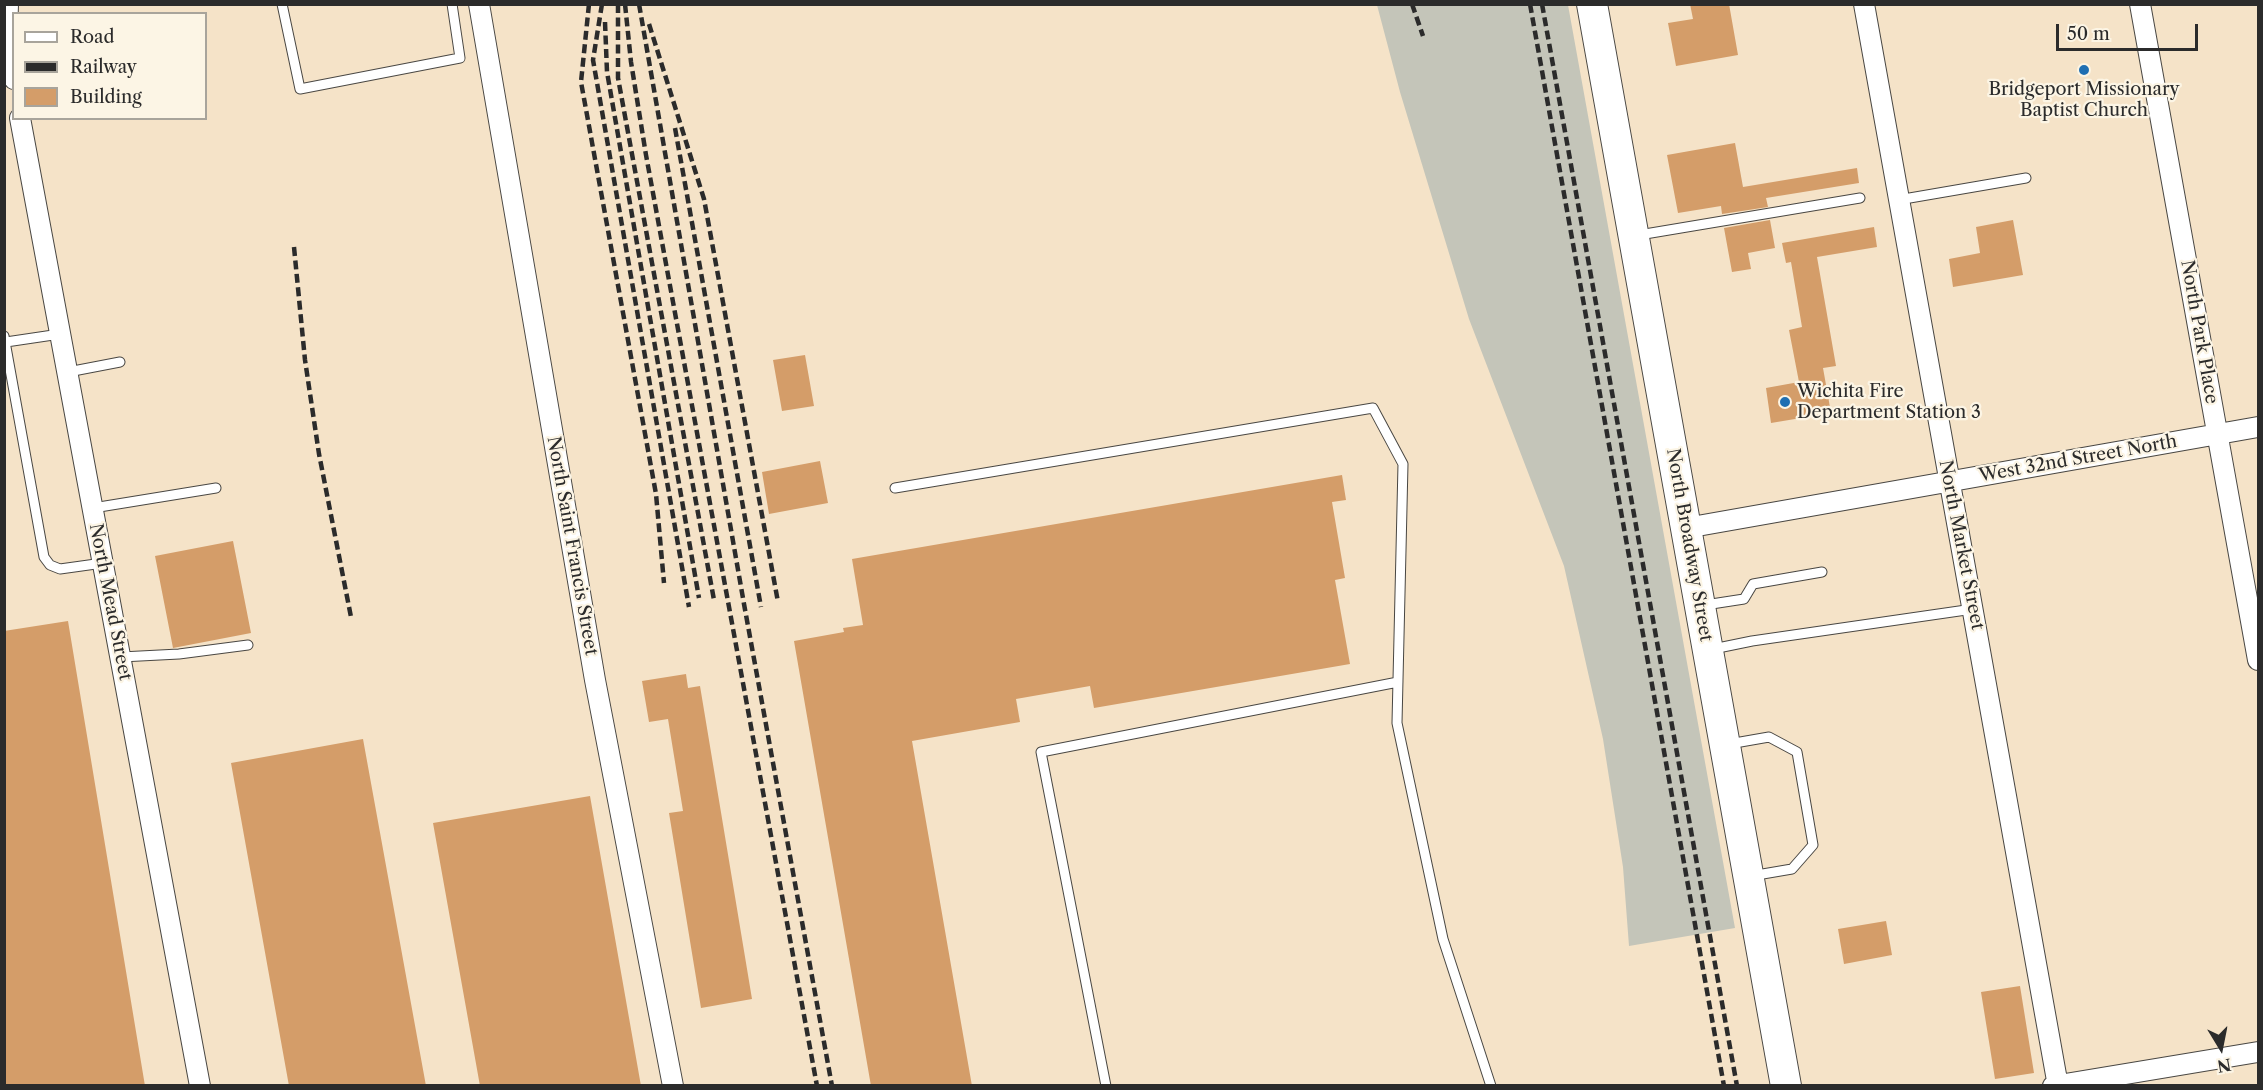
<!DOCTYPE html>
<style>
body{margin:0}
#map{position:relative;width:2263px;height:1090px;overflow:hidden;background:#f5e3c8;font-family:"Libre Caslon Text",serif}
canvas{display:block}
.frame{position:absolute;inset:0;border:6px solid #2b2b2b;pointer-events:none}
.legend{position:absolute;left:12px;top:12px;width:195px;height:108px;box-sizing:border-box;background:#fcf5e5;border:2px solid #a8a49b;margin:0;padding:8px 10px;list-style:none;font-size:18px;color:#2b2b2b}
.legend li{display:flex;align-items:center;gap:12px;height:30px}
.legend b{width:30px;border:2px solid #a8a49b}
.north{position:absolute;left:2191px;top:1018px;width:60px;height:60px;-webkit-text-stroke:4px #fcf5e5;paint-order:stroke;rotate:170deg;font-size:16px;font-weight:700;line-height:24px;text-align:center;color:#2b2b2b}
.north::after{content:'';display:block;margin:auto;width:21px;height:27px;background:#2b2b2b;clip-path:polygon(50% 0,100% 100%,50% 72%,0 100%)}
.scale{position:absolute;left:2056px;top:24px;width:142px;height:27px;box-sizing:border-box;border:3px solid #2b2b2b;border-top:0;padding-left:8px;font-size:18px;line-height:21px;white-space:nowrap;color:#2b2b2b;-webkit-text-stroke:4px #fcf5e5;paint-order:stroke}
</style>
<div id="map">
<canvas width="2263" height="1090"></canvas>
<div class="frame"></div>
<ul class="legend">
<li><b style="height:8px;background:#fff"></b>Road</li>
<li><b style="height:8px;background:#2b2b2b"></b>Railway</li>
<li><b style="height:16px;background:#d49d69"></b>Building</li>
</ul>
<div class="north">N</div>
<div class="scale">50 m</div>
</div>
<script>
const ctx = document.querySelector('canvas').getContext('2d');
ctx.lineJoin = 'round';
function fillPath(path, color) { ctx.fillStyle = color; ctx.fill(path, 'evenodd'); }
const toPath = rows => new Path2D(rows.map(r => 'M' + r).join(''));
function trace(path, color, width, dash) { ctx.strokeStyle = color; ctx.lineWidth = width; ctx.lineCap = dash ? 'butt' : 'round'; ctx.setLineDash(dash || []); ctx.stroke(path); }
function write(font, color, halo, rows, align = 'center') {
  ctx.font = font + ' "Libre Caslon Text",serif'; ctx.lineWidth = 4.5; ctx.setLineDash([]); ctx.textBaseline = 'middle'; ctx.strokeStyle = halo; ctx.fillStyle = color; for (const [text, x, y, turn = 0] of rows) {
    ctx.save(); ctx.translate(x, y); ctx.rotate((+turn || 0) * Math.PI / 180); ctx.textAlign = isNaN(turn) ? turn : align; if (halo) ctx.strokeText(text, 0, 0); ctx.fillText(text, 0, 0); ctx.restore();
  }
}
fillPath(toPath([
 [1377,5,1568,5,1735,928,1629,946,1623,867,1603,739,1564,566,1469,319,1400,92]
]), '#c4c5b9');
fillPath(toPath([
 [1690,4,1729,4,1738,55,1676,66,1668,23,1693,19],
 [1735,143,1743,187,1857,168,1859,183,1766,198,1768,207,1722,214,1721,206,1678,213,1667,155],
 [1770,220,1775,248,1748,253,1751,269,1732,272,1724,228],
 [2013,220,2023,275,1953,287,1949,259,1980,253,1976,227],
 [1874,227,1877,247,1817,257,1836,366,1823,368,1831,413,1771,423,1766,388,1799,382,1789,330,1802,327,1791,262,1786,263,1782,243],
 [805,355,814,406,782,411,773,360],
 [820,461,828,503,769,514,762,472],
 [1342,475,1346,500,1332,502,1345,578,1335,580,1350,664,1094,708,1090,686,1016,699,1020,722,912,741,972,1086,871,1086,794,641,844,632,843,628,863,625,852,559],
 [233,541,251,633,173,648,155,556],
 [68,621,145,1086,4,1086,4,631],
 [686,674,688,688,700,686,752,999,701,1008,669,813,683,811,668,719,649,722,642,681],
 [363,739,426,1086,289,1086,231,763],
 [590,796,641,1086,480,1086,433,823],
 [1886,921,1892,955,1844,964,1838,929],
 [2020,986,2034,1073,1995,1079,1981,992]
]), '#d49d69');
const service = toPath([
 [282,4,300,89,460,58,452,4],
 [1898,200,2026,178],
 [1639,235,1860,198],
 [4,336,44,557,50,565,60,569,103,563],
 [6,342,60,334],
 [68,372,120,362],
 [895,488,1373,408,1403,464,1397,723,1443,939,1491,1086],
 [93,508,216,488],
 [1705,605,1744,599,1753,584,1822,572],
 [1713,649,1752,641,1973,609],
 [121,657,179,654,248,645],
 [1729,744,1769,737,1797,752,1813,845,1792,869,1751,876],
 [1106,1086,1041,752,1398,682]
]);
const minor = toPath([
 [8,4,7,37,14,79],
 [479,4,595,680,673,1086],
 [1864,4,2058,1086],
 [2140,4,2258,660],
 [20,118,200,1086],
 [1686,528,2258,427],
 [2053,1086,2258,1052]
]);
const primary = toPath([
 [1592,4,1786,1086]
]);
trace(service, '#494743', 11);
trace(minor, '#494743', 22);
trace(primary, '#494743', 32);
trace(service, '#fff', 9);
trace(minor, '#fff', 20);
trace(primary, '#fff', 30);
trace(toPath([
 [589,4,581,82,656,494,664,583],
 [602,4,593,60,689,607],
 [618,4,618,78,714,600],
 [625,4,631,62,646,155,817,1086],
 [639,4,744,604,832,1086],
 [1412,4,1423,36],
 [1530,4,1724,1086],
 [1542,4,1737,1086],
 [605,22,607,72,699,598],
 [649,24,704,199,778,602],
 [675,128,761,607],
 [294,247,305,360,319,454,351,617]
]), '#2b2b2b', 4.5, [9, 4.5]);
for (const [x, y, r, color] of [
 [2084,70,6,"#1f6fb2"],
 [1785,402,6,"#1f6fb2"]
]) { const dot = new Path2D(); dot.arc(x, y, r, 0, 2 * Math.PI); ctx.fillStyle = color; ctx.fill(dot); trace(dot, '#fcf5e5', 2); }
write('18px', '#2b2b2b', '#fcf5e5', [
 ["Bridgeport Missionary",2084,90],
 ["Baptist Church",2084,111],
 ["Wichita Fire",1797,392,"left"],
 ["Department Station 3",1797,413,"left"]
]);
write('18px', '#2b2b2b', '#fcf5e5', [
 ["North Park Place",2199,332,80],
 ["West 32nd Street North",2078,459,-10],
 ["North Broadway Street",1689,545,80],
 ["North Market Street",1961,545,79],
 ["North Saint Francis Street",572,546,80],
 ["North Mead Street",110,602,79]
]);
</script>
